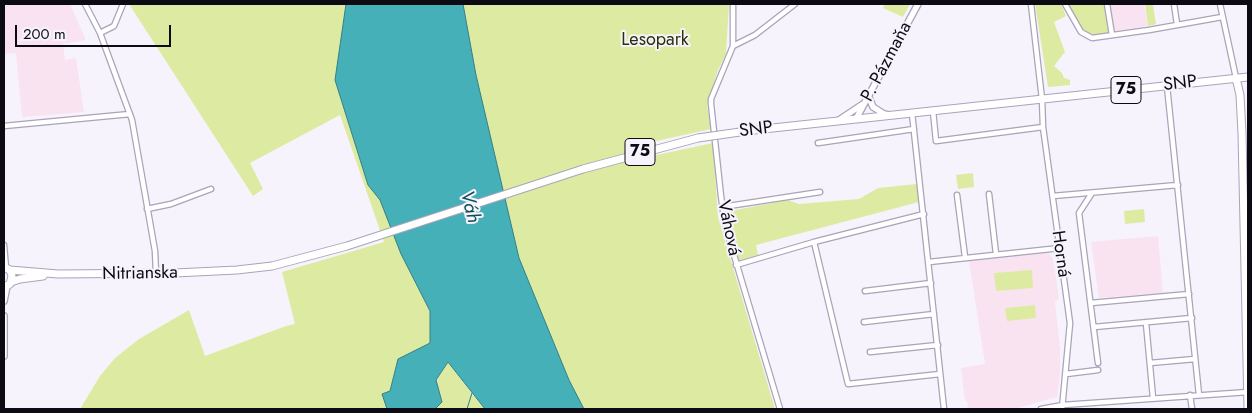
<!DOCTYPE html>
<meta charset="utf-8">
<style>
body{margin:0}
#map{position:relative;width:1252px;height:413px;overflow:hidden;background:#f6f3fd;font-family:Jost,sans-serif}
canvas{display:block}
.frame{position:absolute;inset:0;border:5px solid #0c0a12;pointer-events:none}
.scale{position:absolute;left:15px;top:25px;width:156px;height:22px;box-sizing:border-box;border:2px solid #0c0a12;border-top:0;padding-left:6px;font-size:15px;line-height:18px;white-space:nowrap;color:#0c0a12;-webkit-text-stroke:4px #f6f3fd;paint-order:stroke}
</style>
<div id="map">
<canvas width="1252" height="413"></canvas>
<div class="frame"></div>
<div class="scale">200 m</div>
</div>
<script>
const ctx = document.querySelector('canvas').getContext('2d');
ctx.lineJoin = 'round';
function fillPath(path, color) { ctx.fillStyle = color; ctx.fill(path, 'evenodd'); }
const toPath = rows => new Path2D(rows.map(r => 'M' + r).join(''));
function trace(path, color, width, dash) { ctx.strokeStyle = color; ctx.lineWidth = width; ctx.lineCap = dash ? 'butt' : 'round'; ctx.setLineDash(dash || []); ctx.stroke(path); }
function write(font, color, halo, rows, align = 'center') {
  ctx.font = font + ' Jost,sans-serif'; ctx.lineWidth = 4; ctx.setLineDash([]); ctx.textBaseline = 'middle'; ctx.strokeStyle = halo; ctx.fillStyle = color; for (const [text, x, y, turn = 0] of rows) {
    ctx.save(); ctx.translate(x, y); ctx.rotate((+turn || 0) * Math.PI / 180); ctx.textAlign = isNaN(turn) ? turn : align; if (halo) ctx.strokeText(text, 0, 0); ctx.fillText(text, 0, 0); ctx.restore();
  }
}
fillPath(toPath([
 [4,4,70,4,86,40,63,44,65,60,76,58,84,112,22,117,16,53,4,54],
 [1109,4,1144,4,1148,26,1114,31],
 [1158,236,1163,293,1099,298,1091,242],
 [1048,252,1053,258,1059,298,1055,302,1060,347,1060,374,1057,397,1014,409,968,409,967,401,965,401,961,368,985,364,969,261]
]), '#fae3f1');
fillPath(toPath([
 [129,4,346,4,335,80,368,185,380,200,401,254,430,311,430,343,398,359,390,391,382,395,387,409,80,409,100,376,115,358,139,339,189,310,205,356,286,326,295,324,282,272,384,242,340,115,250,163,263,189,253,196],
 [463,4,729,4,726,54,718,70,707,106,711,129,629,147,633,160,713,143,718,217,775,409,584,409,569,380,519,258,476,75],
 [885,4,910,4,903,17,883,8],
 [1035,4,1061,4,1066,16,1054,22,1065,52,1054,66,1062,73,1064,78,1070,80,1070,85,1048,87],
 [1068,4,1105,4,1111,33,1089,35,1083,31],
 [1145,4,1153,4,1156,24,1148,26],
 [973,173,974,187,958,189,956,175],
 [917,184,919,202,756,245,758,255,737,261,725,212,788,200,799,204,859,199,878,188],
 [1144,209,1145,222,1125,224,1124,211],
 [1032,270,1033,288,996,291,994,273],
 [1035,305,1036,318,1007,321,1005,308],
 [448,362,472,394,485,409,435,409,442,401,436,381]
]), '#ddeba2');
const water = toPath([
 [346,4,463,4,476,75,519,258,569,380,584,409,485,409,448,362,436,380,442,402,435,409,387,409,382,394,390,391,398,359,430,343,430,311,401,254,380,200,368,185,335,80,346,4]
]);
fillPath(water, '#45b0b7');
trace(water, '#347e86', 1);
trace(toPath([
 [467,409,472,393]
]), '#347e86', 1);
const street = toPath([
 [85,4,100,33,132,120,155,251,156,273],
 [733,4,733,46,711,99,711,104,721,196,725,225,780,409],
 [1031,4,1042,99,1043,127,1070,323,1062,409],
 [1065,4,1081,32,1092,38,1149,30,1222,17],
 [1107,4,1112,35],
 [1174,4,1177,24],
 [1220,4,1236,78],
 [100,33,114,26,123,4],
 [733,46,755,35,795,4],
 [1167,86,1199,395],
 [933,111,936,141,1043,127],
 [912,113,944,409],
 [4,126,130,114],
 [818,143,914,129],
 [1092,193,1079,213,1098,363],
 [989,194,996,254],
 [957,195,965,257],
 [1053,196,1178,185],
 [722,207,820,192],
 [147,209,171,204,211,189],
 [814,242,848,384,940,374],
 [4,245,6,268],
 [929,262,1060,248],
 [736,265,814,242,924,214],
 [865,291,931,283],
 [1091,303,1189,294],
 [864,322,934,314],
 [1146,323,1153,398],
 [1094,327,1192,318],
 [870,352,938,345],
 [1150,363,1195,359],
 [1066,374,1098,370],
 [1190,395,1192,409],
 [1041,409,1063,405,1248,392]
]);
const secondary = toPath([
 [868,95,873,107,884,114,889,115],
 [856,119,918,4],
 [839,120,863,104],
 [4,301,7,286],
 [4,316,4,356]
]);
const primary = toPath([
 [1236,78,1240,95,1242,133,1248,408],
 [754,130,1248,77],
 [4,267,10,270,12,276,10,284,4,287],
 [10,270,58,274,175,273,237,270,272,266,347,246,583,169,698,138],
 [11,282,20,279,43,276]
]);
trace(street, '#aaa3ba', 7);
trace(secondary, '#aaa3ba', 8);
trace(primary, '#aaa3ba', 9);
trace(street, '#fff', 4.5);
trace(secondary, '#fff', 5.5);
trace(primary, '#fff', 7);
const primaryBridge = toPath([
 [698,138,754,130]
]);
trace(primaryBridge, '#aaa3ba', 9, []);
trace(primaryBridge, '#fff', 7);
for (const [x, y, w] of [
 [1126,90,30],
 [640,152,30]
]) { const box = new Path2D(); box.roundRect(x - w / 2, y - 13.5, w, 27, 4); ctx.fillStyle = '#f6f3fd'; ctx.fill(box); trace(box, '#0c0a12', 1); }
write('bold 16px', '#0c0a12', null, [
 ["75",1126,90],
 ["75",640,152]
]);
write('18px', '#2b3107', '#f6f3fd', [
 ["Lesopark",655,41]
]);
write('18px', '#0c0a12', '#f6f3fd', [
 ["P. Pázmaňa",887,62,-62],
 ["SNP",1180,84,-6],
 ["SNP",756,130,-7],
 ["Váhová",728,228,78],
 ["Horná",1060,254,82],
 ["Nitrianska",140,274,-1]
]);
write('italic 19px', '#0e4e52', '#f6f3fd', [
 ["Váh",469,207,76]
]);
</script>
